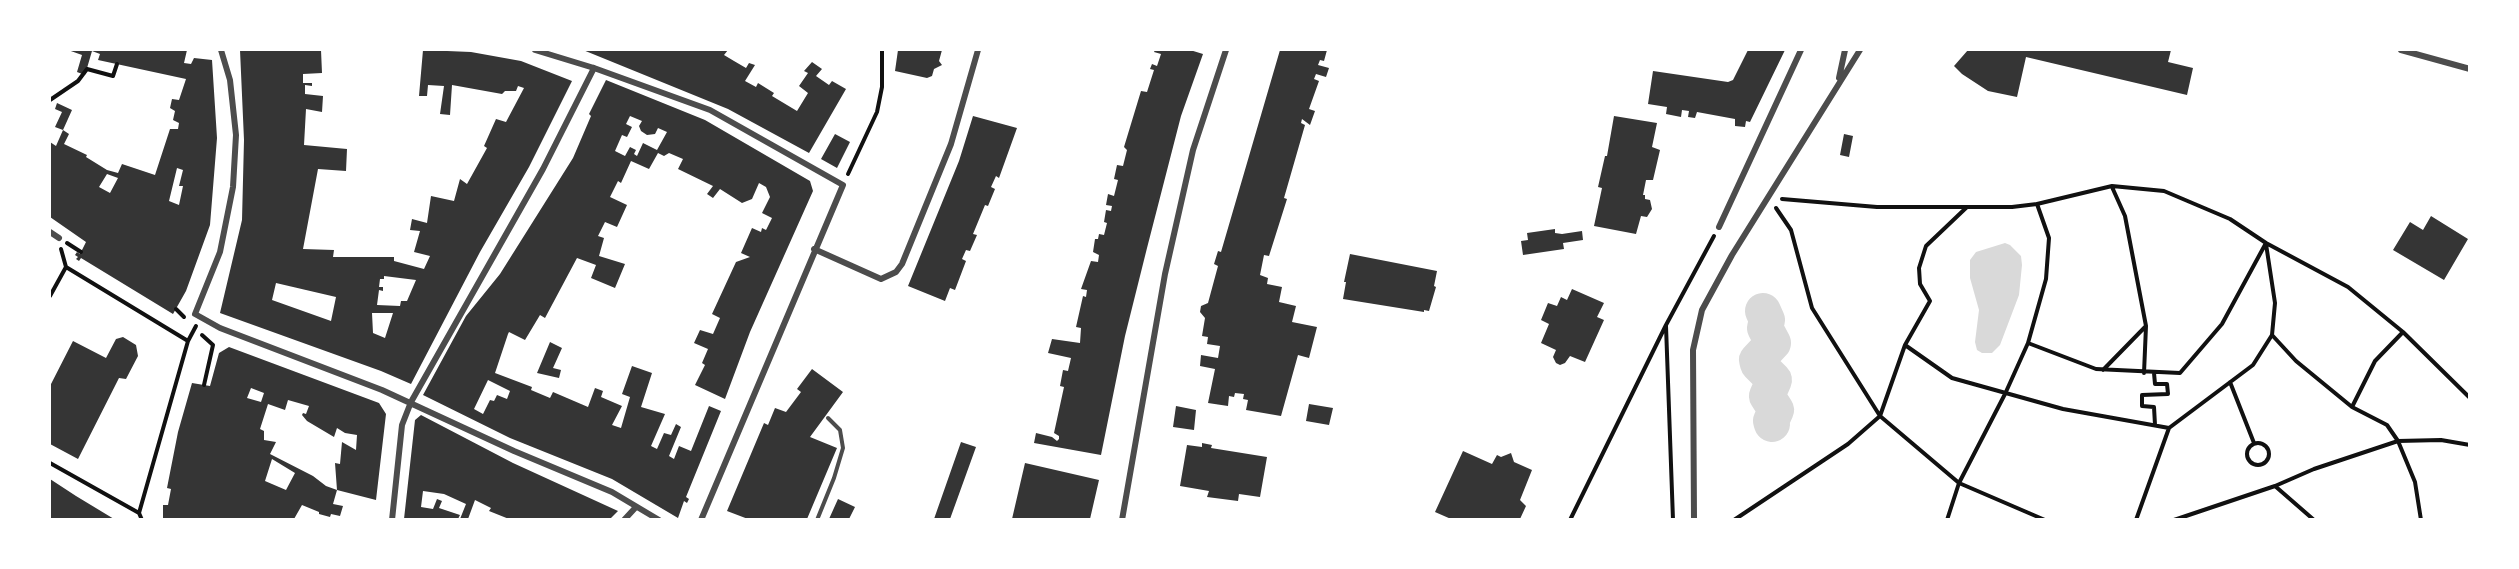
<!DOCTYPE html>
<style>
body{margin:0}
#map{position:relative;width:2519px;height:569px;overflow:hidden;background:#fff;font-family:"Noto Serif",serif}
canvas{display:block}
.frame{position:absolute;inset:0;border:51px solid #fff;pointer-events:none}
</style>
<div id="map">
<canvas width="2519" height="569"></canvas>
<div class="frame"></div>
</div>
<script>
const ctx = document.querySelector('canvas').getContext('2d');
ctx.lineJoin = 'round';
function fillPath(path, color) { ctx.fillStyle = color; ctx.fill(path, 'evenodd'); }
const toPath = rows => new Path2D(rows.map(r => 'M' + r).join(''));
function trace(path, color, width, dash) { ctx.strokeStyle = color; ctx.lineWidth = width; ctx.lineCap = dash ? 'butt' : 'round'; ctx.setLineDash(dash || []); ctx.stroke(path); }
fillPath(toPath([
 [2005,243,2010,245,2021,256,2022,265,2019,295,2000,345,1992,353,1982,353,1977,350,1975,342,1979,310,1970,278,1970,260,1976,252]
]), '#d9d9d9');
trace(toPath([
 [1763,311,1767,320,1765,328,1773,343,1757,360,1758,364,1774,380,1767,396,1776,410,1771,421,1772,424]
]), '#d9d9d9', 36);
fillPath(toPath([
 [68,50,187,50,184,63,191,64,194,58,212,60,217,138,210,225,186,291,173,314,81,258,79,261,76,259,78,257,75,255,77,252,80,254,86,242,50,217,50,142,56,146,63,130,69,134,64,144,87,155,86,157,107,170,118,173,122,164,155,175,170,129,178,129,179,123,173,120,175,111,170,108,172,99,179,100,186,79,98,60,100,54,92,51,85,75,77,72,82,55],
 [177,168,183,170,179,186,183,186,179,205,169,201],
 [107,174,118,178,110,193,99,187],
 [240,50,321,50,322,73,303,74,303,83,312,83,312,86,305,85,305,94,323,96,322,112,306,109,304,145,347,149,346,171,318,169,303,249,334,250,333,257,394,257,394,261,424,269,430,256,414,252,420,231,410,230,412,219,427,223,431,196,454,201,460,179,467,184,487,148,484,146,496,119,506,122,524,88,518,86,516,91,505,91,502,94,452,85,450,115,440,114,444,86,428,85,427,96,419,96,423,50,471,52,521,61,572,81,529,167,480,252,411,384,381,371,220,313,242,220,244,140],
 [384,276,416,280,407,301,401,301,400,306,377,305,379,290,383,291,383,287,379,287,380,279,384,279],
 [276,283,336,297,331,321,272,300],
 [372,313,393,313,385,338,373,333],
 [583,50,715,50,718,51,728,50,724,55,734,61,746,68,749,63,755,65,745,81,756,87,758,83,774,93,772,96,797,111,808,93,799,86,808,73,804,71,812,62,822,69,816,76,829,85,832,81,846,89,809,153,728,109],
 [898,50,942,50,939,61,942,65,934,69,932,76,927,78,895,71],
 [1155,50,1190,50,1203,54,1181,116,1147,248,1125,336,1101,455,1034,443,1036,433,1052,437,1057,441,1059,439,1059,436,1054,433,1064,387,1060,386,1063,370,1068,371,1071,358,1048,353,1052,339,1080,343,1081,328,1076,327,1083,296,1086,297,1087,290,1081,289,1091,261,1098,262,1099,255,1093,252,1095,239,1098,239,1099,234,1104,235,1107,223,1104,222,1106,210,1111,211,1112,206,1106,205,1108,194,1114,196,1118,180,1114,179,1117,165,1123,166,1127,150,1124,147,1141,91,1147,92,1154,70,1150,69,1152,64,1157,66,1161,54,1154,52],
 [1280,50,1327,50,1324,61,1320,60,1318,65,1329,68,1326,77,1316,74,1314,79,1319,81,1309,109,1315,111,1310,125,1302,119,1301,123,1305,125,1284,198,1287,199,1269,256,1264,255,1260,275,1268,278,1267,284,1282,287,1279,302,1296,306,1292,322,1317,327,1309,358,1298,355,1281,416,1246,410,1248,400,1243,399,1244,394,1235,393,1234,397,1229,396,1228,406,1208,403,1215,369,1200,366,1201,355,1218,358,1220,346,1207,344,1208,337,1202,336,1205,318,1200,312,1201,306,1208,303,1218,266,1214,264,1218,251,1221,252],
 [1748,50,1785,50,1750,122,1746,121,1745,127,1735,126,1735,119,1697,112,1695,118,1688,117,1689,111,1682,110,1681,117,1666,114,1667,107,1648,104,1653,71,1728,82,1733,80],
 [1968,50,2171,50,2168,62,2193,68,2187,95,2026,57,2017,97,1988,91,1962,74,1954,66],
 [606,80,705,120,810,181,813,191,750,332,725,399,695,385,705,365,702,363,708,349,694,343,700,330,713,334,720,318,712,314,736,262,750,257,741,253,752,228,761,232,762,228,766,230,772,218,762,213,770,197,766,187,759,183,752,199,742,203,720,189,713,198,707,194,713,186,678,169,683,159,669,153,664,156,658,153,649,169,631,161,621,183,618,181,610,197,627,205,617,227,605,222,598,236,604,238,599,256,625,264,615,288,591,278,596,265,577,258,545,318,540,315,525,340,509,332,508,334,495,373,532,387,531,390,550,398,553,392,588,407,595,388,603,391,601,397,622,406,612,425,621,428,630,397,622,394,632,366,652,373,641,407,665,414,651,446,657,449,664,433,671,435,676,424,681,427,669,456,674,459,679,446,691,451,709,406,721,411,686,497,689,499,687,503,684,501,678,518,612,479,510,438,423,395,466,316,500,274,573,158,591,116,589,114],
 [630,116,642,121,639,126,641,131,647,135,655,134,658,128,667,132,657,150,643,143,637,156,634,154,636,150,630,147,625,156,615,151,622,135,627,137,632,127,626,124],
 [488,380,510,391,507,399,497,395,494,401,490,400,483,414,474,409],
 [57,103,72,110,63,130,55,127,62,112,55,109],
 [973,116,1017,128,999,178,996,176,991,187,995,189,988,206,985,205,973,234,977,235,970,251,966,250,962,259,966,261,955,290,950,288,945,301,908,286,959,161],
 [1614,116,1657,123,1652,147,1660,150,1653,180,1646,180,1643,195,1645,195,1645,199,1650,200,1652,209,1647,217,1641,216,1636,234,1594,226,1602,188,1598,187,1605,156,1607,156],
 [835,134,850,142,837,168,821,159],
 [1844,134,1853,136,1849,157,1840,155],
 [2431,216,2468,239,2444,280,2393,250,2410,222,2423,230],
 [1555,229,1555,233,1562,234,1582,231,1583,240,1563,243,1564,249,1523,255,1521,241,1528,240,1527,233],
 [1350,254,1437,271,1434,286,1436,287,1429,311,1424,310,1424,312,1343,299,1346,282,1344,282],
 [1572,289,1604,303,1597,317,1604,320,1585,362,1570,356,1565,363,1560,365,1556,363,1553,357,1556,350,1541,343,1549,324,1541,320,1548,303,1557,306,1561,297,1567,300],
 [123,337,136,345,138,356,126,379,119,378,78,459,50,444,50,386,73,341,106,358,116,339],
 [550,342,562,348,553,368,561,370,559,378,537,373],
 [229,347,379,403,386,414,376,500,337,490,335,463,340,464,342,442,356,450,357,435,345,433,337,428,334,437,307,421,302,415,303,413,306,414,309,406,288,400,285,410,268,404,260,429,264,431,264,440,276,442,270,454,313,476,326,486,337,490,333,504,343,506,340,516,331,514,330,517,319,514,319,512,302,505,294,519,163,519,163,505,168,505,171,489,167,488,178,432,192,383,210,386,219,353],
 [251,388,264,393,261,402,247,398],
 [272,459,295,473,286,490,265,481],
 [812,369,843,392,810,437,837,448,807,519,748,519,727,511,764,423,768,425,775,408,786,412,801,392,797,389],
 [1309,404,1333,408,1329,425,1306,421],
 [1176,406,1196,410,1194,430,1173,427],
 [421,415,513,463,618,511,610,519,509,519,489,511,491,508,475,500,468,519,460,519,466,504,444,494,423,491,421,507,433,509,437,499,442,501,439,508,460,515,458,519,404,519,415,420],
 [961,442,976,447,950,519,934,519],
 [1202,443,1212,445,1211,448,1267,457,1260,497,1239,494,1238,501,1207,497,1209,491,1180,486,1187,445,1202,447],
 [1463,451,1492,464,1497,455,1501,457,1511,453,1514,462,1532,470,1520,500,1526,506,1520,519,1451,519,1435,512],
 [1025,463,1099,480,1090,519,1012,519],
 [50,479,76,496,114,519,50,519],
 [838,499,855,507,849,519,829,519]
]), '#353535');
trace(toPath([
 [50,100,78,81,87,69,113,76,117,64],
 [848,174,877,112,882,87,882,50],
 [2112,187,2125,216,2146,326,2144,373],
 [1782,199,1877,207,2012,207,2037,204,2112,186,2164,191,2230,219,2266,243,2348,287,2403,332,2470,398],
 [1776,208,1791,230,1812,308,1880,416,1959,483,2045,520],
 [67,243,81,252],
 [61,249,66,267,188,341],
 [50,296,66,267],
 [176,309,184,317],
 [1666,326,1673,520],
 [202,335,213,345,204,385],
 [2272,335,2296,361,2352,407,2387,425,2398,441,2415,482,2421,520],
 [2028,343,2096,369,2180,373,2222,324,2266,243],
 [1905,345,1952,378,2063,409,2169,428],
 [2103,370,2146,326],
 [2154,373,2155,384,2167,384,2168,394,2142,395,2142,406,2154,407,2155,425],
 [2230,382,2254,443],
 [2352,407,2375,361,2403,332],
 '2247 454a11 11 0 1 1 22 0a11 11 0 1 1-22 0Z',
 [50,463,139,513],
 [2275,486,2314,520],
 [142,520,139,513,188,341,196,326],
 [1570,520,1666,325,1714,236],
 [1734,520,1848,444,1880,416,1905,345,1930,301,1920,284,1919,268,1926,246,1967,207],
 [1947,520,1959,483,2005,394,2028,343,2046,279,2049,238,2037,204],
 [2136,520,2169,428,2253,365,2272,335,2275,303,2266,244],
 [2174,520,2275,486,2314,469,2398,441,2441,440,2470,445]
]), '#111', 4);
trace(toPath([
 [817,520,834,478,843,448,840,430,828,418]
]), '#4c4c4c', 4);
trace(toPath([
 [221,50,230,80,236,135,233,187,220,252,195,314,220,328,382,390,514,451,612,492,659,520],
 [535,50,594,68,710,110,843,185,701,520],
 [2401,50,2470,69],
 [1839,78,1845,50],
 [1719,227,1801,50],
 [50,232,59,238],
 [814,249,881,279,896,272,902,264,951,144,978,50],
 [392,520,402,425,411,402,543,169,594,68],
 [624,520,636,507],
 [1122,520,1165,274,1193,150,1226,50],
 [1694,520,1693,350,1702,310,1732,255,1860,50]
]), '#4c4c4c', 6);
</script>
